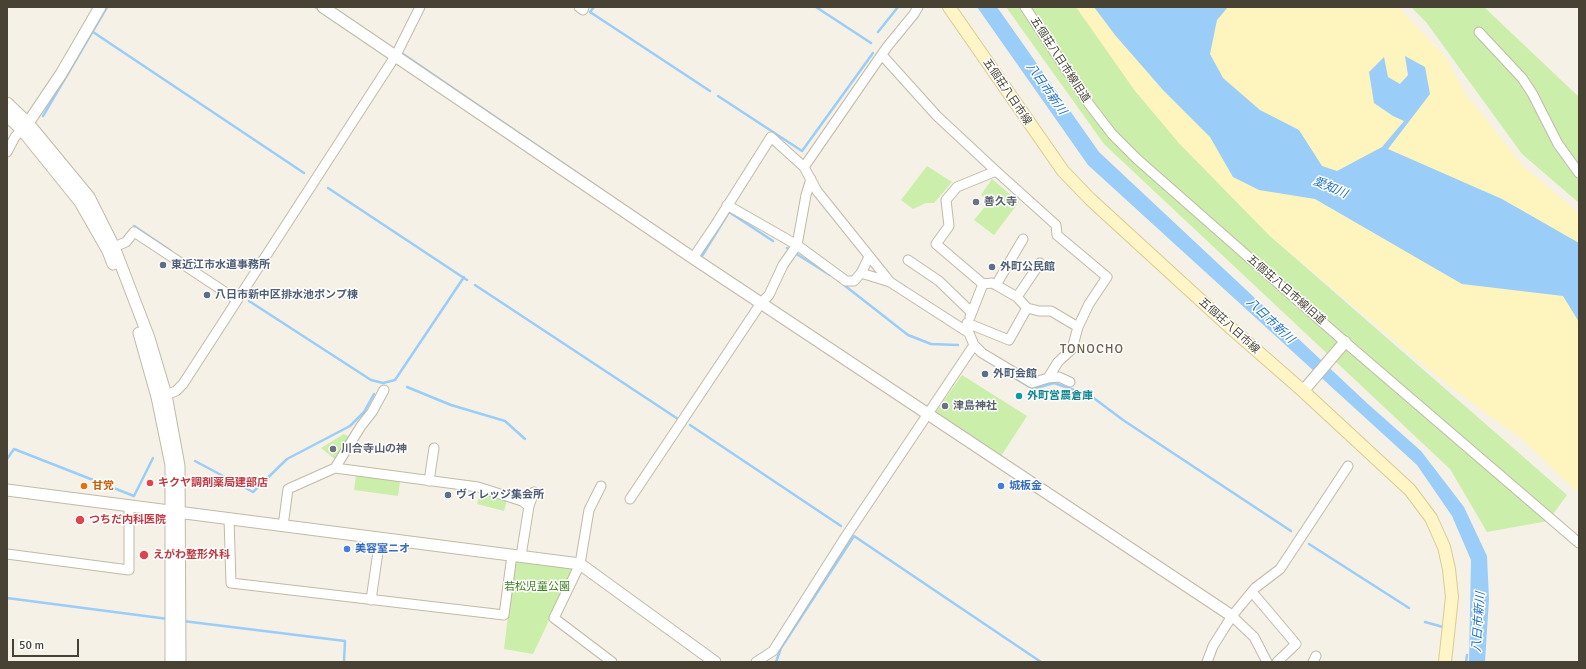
<!DOCTYPE html>
<meta charset="utf-8">
<style>
body{margin:0}
#map{position:relative;width:1586px;height:669px;overflow:hidden;background:#f5f1e6;font-family:Signika,sans-serif}
canvas{display:block}
.frame{position:absolute;inset:0;border:8px solid #484234;pointer-events:none}
.scale{position:absolute;left:12px;top:639px;width:67px;height:18px;box-sizing:border-box;border:2px solid #484234;border-top:0;padding-left:5px;font-size:12px;line-height:14px;white-space:nowrap;color:#484234;-webkit-text-stroke:3px #fff;paint-order:stroke}
</style>
<div id="map">
<canvas width="1586" height="669"></canvas>
<div class="frame"></div>
<div class="scale">50 m</div>
</div>
<script>
const ctx = document.querySelector('canvas').getContext('2d');
ctx.lineJoin = 'round';
function fillPath(path, color) { ctx.fillStyle = color; ctx.fill(path, 'evenodd'); }
const toPath = rows => new Path2D(rows.map(r => 'M' + r).join(''));
function trace(path, color, width, dash) { ctx.strokeStyle = color; ctx.lineWidth = width; ctx.lineCap = dash ? 'butt' : 'round'; ctx.setLineDash(dash || []); ctx.stroke(path); }
function write(font, color, halo, rows, align = 'center') {
  ctx.font = font + ' Signika,"Noto Sans JP",sans-serif'; ctx.lineWidth = 3; ctx.setLineDash([]); ctx.textBaseline = 'middle'; ctx.strokeStyle = halo; ctx.fillStyle = color; for (const [text, x, y, turn = 0] of rows) {
    ctx.save(); ctx.translate(x, y); ctx.rotate((+turn || 0) * Math.PI / 180); ctx.textAlign = isNaN(turn) ? turn : align; if (halo) ctx.strokeText(text, 0, 0); ctx.fillText(text, 0, 0); ctx.restore();
  }
}
fillPath(toPath([
 [1006,7,1080,7,1178,142,1270,236,1567,495,1548,521,1487,532,1450,469,1104,144],
 [1411,7,1484,7,1579,97,1579,203,1522,154,1426,22],
 [927,166,952,182,934,203,926,203,913,209,901,200],
 [992,179,1019,202,994,235,974,220,989,202,981,195],
 [962,375,1027,416,1001,456,935,413],
 [344,434,350,437,336,460,321,448],
 [356,476,400,481,398,496,354,490],
 [480,493,507,500,504,511,477,504],
 [515,558,575,566,533,654,504,649]
]), '#cbeeaa');
fillPath(toPath([
 [1076,7,1398,7,1445,56,1465,93,1524,167,1579,213,1579,494,1524,441,1448,385,1270,236,1178,142,1135,91]
]), '#fef4bd');
fillPath(toPath([
 [977,7,997,7,1099,152,1368,404,1421,451,1464,507,1487,556,1489,599,1485,662,1469,662,1471,560,1452,516,1417,465,1088,165],
 [1094,7,1228,7,1217,20,1210,54,1223,78,1260,110,1299,130,1322,166,1337,171,1382,147,1404,121,1393,116,1374,103,1369,72,1384,57,1388,77,1400,84,1408,75,1405,56,1425,67,1430,94,1388,149,1502,199,1579,243,1579,322,1563,296,1462,284,1315,199,1259,190,1233,177,1210,137,1163,90,1115,35]
]), '#9bcdf9');
trace(toPath([
 [315,7,320,10],
 [594,7,590,12,710,91],
 [816,7,871,43],
 [93,32,304,173],
 [878,32,898,7],
 [403,54,605,192],
 [718,96,802,151,873,53],
 [43,116,107,7],
 [328,188,467,280],
 [134,226,171,251],
 [787,248,830,275],
 [702,256,729,212,773,241],
 [475,285,678,419],
 [844,285,908,335,931,344,958,345],
 [249,301,371,380,383,383,395,380,464,277],
 [995,366,1033,389,1054,383,1091,396,1123,420,1291,531],
 [407,387,451,405,505,421,525,439],
 [690,425,841,526],
 [7,459,14,449,134,496,153,458],
 [195,461,253,492,287,459,350,426,364,412,374,394],
 [1309,544,1409,608],
 [7,598,168,619],
 [183,621,345,641,344,662],
 [1425,622,1443,627],
 [776,662,781,648,854,536,1041,662],
 [1466,662,1467,655]
]), '#9bcdf9', 2.5);
const minor = toPath([
 [579,7,583,10,584,7],
 [1025,7,1089,104,1112,134,1137,159,1345,342,1579,543],
 [1479,32,1522,78,1532,93,1558,144,1579,173],
 [882,55,937,116,996,171,957,187,946,200,949,226,936,244,983,284,992,283,996,285],
 [7,152,15,137,26,125],
 [727,205,797,245,846,281,854,281,861,273,869,257],
 [114,247,126,242,134,232,237,300],
 [693,258,716,224,771,137,804,167],
 [908,260,939,281,971,312],
 [861,273,890,282,969,333,974,345,982,353,1032,383,1048,378,1058,362,1072,349,1078,327,1089,304,1107,277,1057,235,1056,225,996,171],
 [890,282,817,191,804,167,887,47,914,14,918,7],
 [1017,297,1040,263],
 [1027,308,1039,311,1051,311,1078,327],
 [970,317,983,284],
 [967,323,1009,340,1027,308,1017,297,996,285,1023,239],
 [1048,378,1059,377,1070,382],
 [166,395,176,391,183,384,396,55,420,7],
 [335,468,361,426,372,412,384,390],
 [429,481,434,448],
 [601,486,589,510,580,564,554,618,612,662],
 [630,499,761,303,769,295,783,265,797,245,806,195,811,179],
 [529,506,534,492],
 [229,518,231,583,504,615,512,555],
 [283,526,288,489,335,468,478,487,522,501,529,506,521,556],
 [7,554,129,570,129,506],
 [1252,592,1296,644,1277,662],
 [371,600,380,538],
 [1232,616,1254,637,1267,662],
 [756,662,773,651,846,536,974,345],
 [1207,662,1213,646,1232,616,1255,588,1280,569,1348,466],
 [1313,662,1316,656]
]);
const tertiary = toPath([
 [323,7,693,258,1232,616],
 [7,103,28,123,89,197,114,247,149,338,166,395,179,466,180,662],
 [7,116,22,130,80,202,108,251,113,264],
 [28,123,61,74,100,7],
 [139,333,157,397,171,465,171,662],
 [1303,391,1345,342],
 [7,490,580,564,715,662]
]);
const secondary = toPath([
 [949,7,1063,171,1090,199,1232,329,1303,391,1410,490,1431,518,1444,547,1449,569,1452,597,1445,662]
]);
trace(minor, '#c1baa7', 11);
trace(tertiary, '#c1baa7', 13);
trace(secondary, '#dacb90', 14);
trace(minor, '#fff', 9);
trace(tertiary, '#fff', 11);
trace(secondary, '#fff5c6', 12);
for (const [x, y, r, color] of [
 [976,202,4,"#6b7280"],
 [163,265,4,"#5c6f8a"],
 [992,267,4,"#5c6f8a"],
 [207,295,4,"#5c6f8a"],
 [985,374,4,"#5c6f8a"],
 [1019,396,4,"#0f9aa8"],
 [945,406,4,"#6b7280"],
 [333,449,4,"#6b7280"],
 [150,483,4,"#e0444e"],
 [84,486,4,"#e8710a"],
 [1001,486,4,"#3f7fe0"],
 [448,495,4,"#5c6f8a"],
 [80,520,5,"#e0444e"],
 [347,549,4,"#3f7fe0"],
 [144,555,5,"#e0444e"]
]) { const dot = new Path2D(); dot.arc(x, y, r, 0, 2 * Math.PI); ctx.fillStyle = color; ctx.fill(dot); trace(dot, '#fff', 1.5); }
write('11px', '#484234', '#fff', [
 ["五個荘八日市線旧道",1060,60,57],
 ["五個荘八日市線",1007,92,56],
 ["五個荘八日市線旧道",1286,290,41],
 ["五個荘八日市線",1229,326,42]
]);
write('bold 11px', '#5b616d', '#fff', [
 ["善久寺",984,202],
 ["津島神社",953,406],
 ["川合寺山の神",341,449]
], 'left');
write('bold 11px', '#4e5e75', '#fff', [
 ["東近江市水道事務所",171,265],
 ["外町公民館",1000,267],
 ["八日市新中区排水池ポンプ棟",215,295],
 ["外町会館",993,374],
 ["ヴィレッジ集会所",456,495]
], 'left');
write('bold 11px', '#0d838f', '#fff', [
 ["外町営農倉庫",1027,396]
], 'left');
write('bold 11px', '#be3a42', '#fff', [
 ["キクヤ調剤薬局建部店",158,483],
 ["つちだ内科医院",89,520],
 ["えがわ整形外科",153,555]
], 'left');
write('bold 11px', '#c56008', '#fff', [
 ["甘党",92,486]
], 'left');
write('bold 11px', '#366cbe', '#fff', [
 ["城板金",1009,486],
 ["美容室ニオ",355,549]
], 'left');
write('11px', '#3f8120', '#fff', [
 ["若松児童公園",537,587]
]);
write('italic 12px', '#2073c1', '#fff', [
 ["八日市新川",1046,89,55],
 ["愛知川",1330,188,23],
 ["八日市新川",1270,321,43],
 ["八日市新川",1479,622,-86]
]);
ctx.letterSpacing = '1px';
write('13px', '#6d614a', '#fff', [
 ["TONOCHO",1092,350]
]);
ctx.letterSpacing = '0px';
</script>
